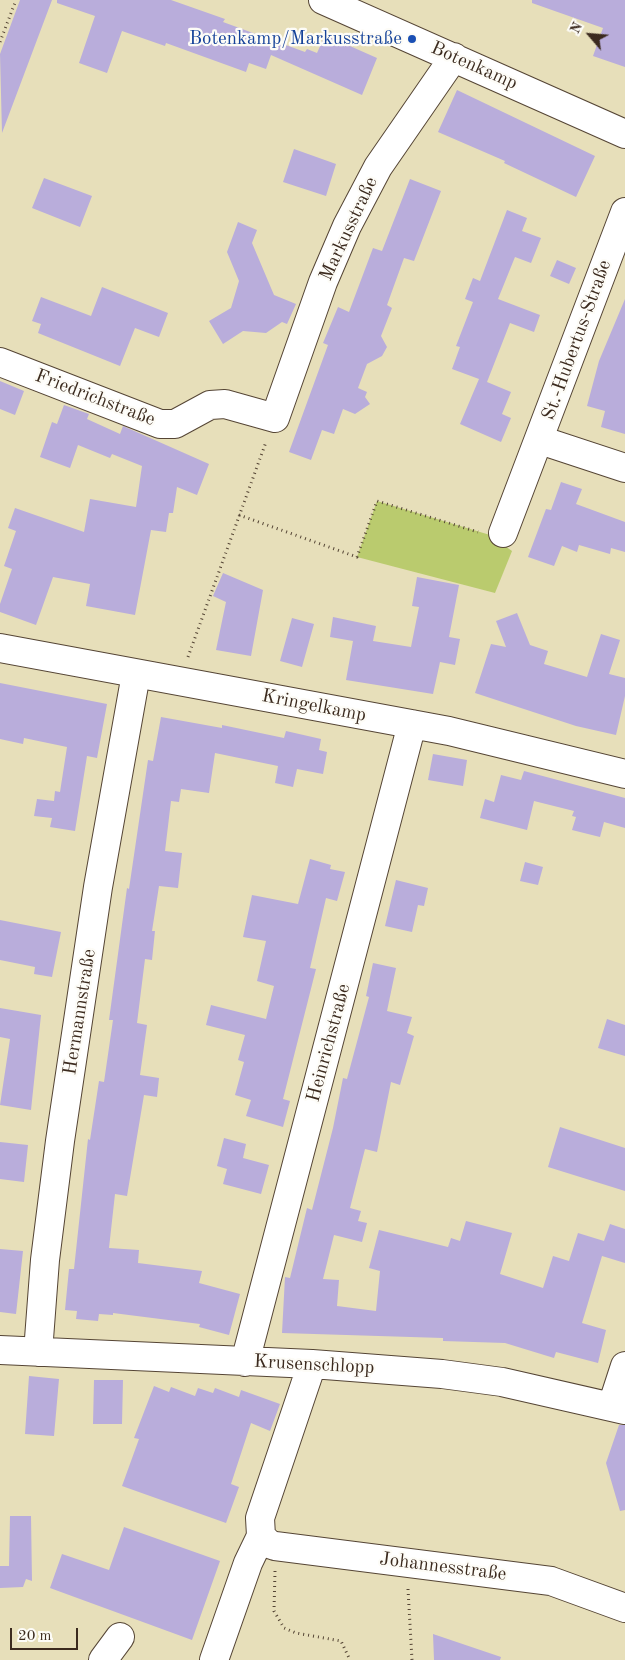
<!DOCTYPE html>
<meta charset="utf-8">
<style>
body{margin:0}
#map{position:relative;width:625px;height:1660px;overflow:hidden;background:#e7dfba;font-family:"Old Standard TT",serif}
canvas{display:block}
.north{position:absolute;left:565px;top:10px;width:50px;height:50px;-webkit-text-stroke:4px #fdfcf7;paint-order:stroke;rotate:297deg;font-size:14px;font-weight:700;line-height:20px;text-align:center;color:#3b2a1e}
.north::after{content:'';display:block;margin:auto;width:18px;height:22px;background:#3b2a1e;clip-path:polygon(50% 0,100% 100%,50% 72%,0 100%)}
.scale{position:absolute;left:10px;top:1628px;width:68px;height:22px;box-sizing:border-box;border:2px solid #3b2a1e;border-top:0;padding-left:6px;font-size:15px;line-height:18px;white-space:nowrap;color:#3b2a1e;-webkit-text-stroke:4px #fdfcf7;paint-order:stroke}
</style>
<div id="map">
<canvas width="625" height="1660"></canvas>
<div class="north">N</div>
<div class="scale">20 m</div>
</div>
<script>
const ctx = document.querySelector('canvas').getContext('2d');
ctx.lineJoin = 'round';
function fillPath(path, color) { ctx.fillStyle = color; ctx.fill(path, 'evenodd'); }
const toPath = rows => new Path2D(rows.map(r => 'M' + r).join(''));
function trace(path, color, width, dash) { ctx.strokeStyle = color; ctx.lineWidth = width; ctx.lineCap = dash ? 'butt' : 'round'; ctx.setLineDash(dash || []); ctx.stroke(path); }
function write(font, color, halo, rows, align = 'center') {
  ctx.font = font + ' "Old Standard TT",serif'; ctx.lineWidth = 4.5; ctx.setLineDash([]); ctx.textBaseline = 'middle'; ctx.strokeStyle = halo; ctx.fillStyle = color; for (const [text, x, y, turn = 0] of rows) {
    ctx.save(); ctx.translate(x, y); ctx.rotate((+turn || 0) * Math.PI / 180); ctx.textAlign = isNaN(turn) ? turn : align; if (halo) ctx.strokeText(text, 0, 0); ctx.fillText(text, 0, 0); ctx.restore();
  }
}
fillPath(toPath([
 [377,501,490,535,512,551,495,593,357,557]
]), '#bacb6e');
fillPath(toPath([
 [20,0,52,0,2,133,0,54],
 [57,0,171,0,225,19,223,22,305,52,307,49,317,53,325,35,377,58,362,95,271,55,266,69,249,63,246,72,166,43,165,46,122,31,107,73,79,63,95,16,57,3],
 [532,0,625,0,625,67,593,56,603,28,532,3],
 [457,90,595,156,576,197,504,163,505,161,438,132],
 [294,149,336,164,326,196,283,182],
 [44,178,92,196,80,227,32,208],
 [410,179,441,191,414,261,404,258,387,305,392,308,381,336,387,347,382,356,367,364,358,388,367,392,365,397,370,404,355,414,343,409,334,434,322,430,311,460,289,452,328,345,323,343,338,307,349,312,373,248,382,251],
 [507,210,527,218,522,231,541,238,531,263,515,257,498,299,540,315,534,332,510,323,487,382,511,392,502,414,511,418,501,442,460,424,479,379,452,369,460,347,456,346,473,302,465,299,473,278,480,281],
 [238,222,257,230,252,243,274,295,296,304,287,324,282,322,266,333,243,331,223,344,209,321,231,308,239,281,227,252],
 [557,260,576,268,569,284,550,276],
 [102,287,168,313,159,337,135,328,120,366,38,333,41,324,32,321,41,297,91,316],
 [625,299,625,434,601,427,605,411,587,406,599,361],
 [0,381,24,391,15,415,0,409],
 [64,405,89,414,87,419,120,434,123,426,209,464,197,495,177,487,173,513,169,513,166,532,151,530,135,615,86,606,90,584,53,577,36,625,0,612,0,604,12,569,4,566,16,531,8,528,15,508,84,532,90,499,136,507,142,466,112,454,110,458,78,445,70,468,40,457,52,422,57,424],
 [561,482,582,489,576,504,625,522,625,552,611,548,610,554,579,545,577,552,562,546,554,566,528,557,546,509,551,510],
 [223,573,263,590,251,656,216,650,226,602,213,596],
 [417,577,459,585,449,637,460,639,455,665,440,662,433,694,346,680,353,641,330,637,333,617,376,626,373,641,411,647,419,607,412,606],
 [517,613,530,645,548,651,544,664,587,677,601,634,620,640,609,674,625,678,625,696,616,735,576,726,475,693,491,644,506,647,496,621],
 [292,618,314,624,302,667,280,661],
 [0,683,107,704,97,758,87,756,75,831,50,827,52,818,34,816,37,799,54,801,55,791,60,792,67,747,24,738,23,744,0,739],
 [161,717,222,728,222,725,284,738,286,731,321,739,319,750,327,752,323,774,297,769,293,787,275,783,278,766,215,753,209,793,181,789,179,802,171,801,165,851,182,853,178,888,159,886,152,931,155,931,152,960,145,959,137,1023,147,1025,140,1075,159,1078,157,1097,144,1095,127,1196,115,1194,109,1248,139,1250,138,1263,202,1271,199,1283,240,1294,229,1335,199,1327,200,1324,113,1313,113,1315,99,1314,98,1321,76,1319,77,1311,65,1310,69,1269,74,1269,88,1139,90,1140,99,1081,104,1082,113,1020,109,1020,127,888,129,889,148,760,153,761],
 [433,754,467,760,463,786,428,780],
 [524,771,625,798,625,828,604,822,600,837,572,830,576,817,572,816,574,811,534,801,527,830,480,818,485,799,494,802,501,775,521,780],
 [310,859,331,865,330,869,345,872,337,901,326,898,310,968,316,969,283,1099,290,1101,283,1127,246,1116,251,1100,235,1095,244,1062,238,1060,245,1035,206,1025,211,1005,266,1019,274,986,257,981,266,941,243,937,252,895,298,904],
 [525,862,543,867,538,885,520,881],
 [396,880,428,888,424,906,418,905,412,932,385,926],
 [0,920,61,932,52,977,34,974,35,967,0,960],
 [373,963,396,968,387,1011,412,1017,407,1033,414,1036,400,1085,391,1082,377,1152,365,1149,350,1208,361,1211,358,1221,367,1223,362,1242,334,1235,323,1279,339,1280,337,1306,376,1311,380,1271,369,1268,379,1230,448,1247,451,1238,460,1241,466,1221,512,1233,500,1274,543,1288,553,1256,569,1261,578,1233,604,1241,610,1224,625,1229,625,1263,602,1256,582,1323,606,1330,598,1363,556,1352,554,1358,505,1343,443,1341,443,1338,282,1333,285,1277,290,1278,307,1208,312,1210,333,1128,343,1078,347,1079,369,997,366,996],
 [0,1008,41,1015,31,1110,0,1105,10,1039,0,1037],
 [607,1019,625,1025,625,1056,598,1048],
 [560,1127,625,1148,625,1191,548,1167],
 [224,1138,246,1144,243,1158,269,1165,261,1194,223,1184,227,1169,217,1166],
 [0,1142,28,1145,24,1182,0,1179],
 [0,1249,23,1251,16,1314,0,1312],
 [29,1376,59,1379,54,1436,25,1434],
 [94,1380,123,1380,122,1424,93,1424],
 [154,1386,169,1392,171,1387,195,1396,198,1388,213,1393,215,1388,239,1397,241,1390,280,1404,270,1431,251,1423,231,1484,239,1487,226,1523,122,1486,139,1439,134,1438],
 [619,1425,625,1425,625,1510,620,1511,606,1463],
 [10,1516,31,1516,32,1581,26,1579,23,1587,0,1588,0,1566,9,1566],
 [124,1527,220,1561,192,1640,50,1588,62,1554,109,1570],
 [433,1634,501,1657,500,1660,434,1660]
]), '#b9addb');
const minor = toPath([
 [323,0,625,134],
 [0,362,160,424,175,424,210,405,225,404,275,418,323,282,347,226,378,167,454,57],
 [540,440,625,468],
 [503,533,625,212],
 [0,648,449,731,625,774],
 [0,1350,312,1364,442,1374,502,1382,625,1410],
 [38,1352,45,1260,60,1141,98,887,136,674],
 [245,1362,412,724],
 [612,1406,625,1366],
 [261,1536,260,1518,312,1364],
 [103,1660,120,1637],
 [214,1660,248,1563,261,1536,269,1544,275,1546,551,1581,625,1608]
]);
trace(minor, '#554535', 30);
trace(toPath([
 [0,42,16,0],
 [239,515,357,557,377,501,478,532],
 [188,657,266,442],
 [275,1571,274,1611,284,1628,296,1633,341,1641,350,1660],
 [408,1589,412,1660]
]), '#554535', 3, [1, 4]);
trace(minor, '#fff', 28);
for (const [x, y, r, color] of [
 [412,39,5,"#1a4fb4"]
]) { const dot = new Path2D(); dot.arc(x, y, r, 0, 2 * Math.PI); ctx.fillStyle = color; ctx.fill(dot); trace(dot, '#fdfcf7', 2); }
write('19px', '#164399', '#fdfcf7', [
 ["Botenkamp/Markusstraße",402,39]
], 'right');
write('19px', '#3b2a1e', '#fdfcf7', [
 ["Botenkamp",474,66,24],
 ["Markusstraße",349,229,-65],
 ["St.-Hubertus-Straße",577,340,-70],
 ["Friedrichstraße",95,398,21],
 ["Kringelkamp",314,706,11],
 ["Hermannstraße",80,1012,-81],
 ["Heinrichstraße",329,1043,-75],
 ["Krusenschlopp",314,1365,3],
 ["Johannesstraße",443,1567,7]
]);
</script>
